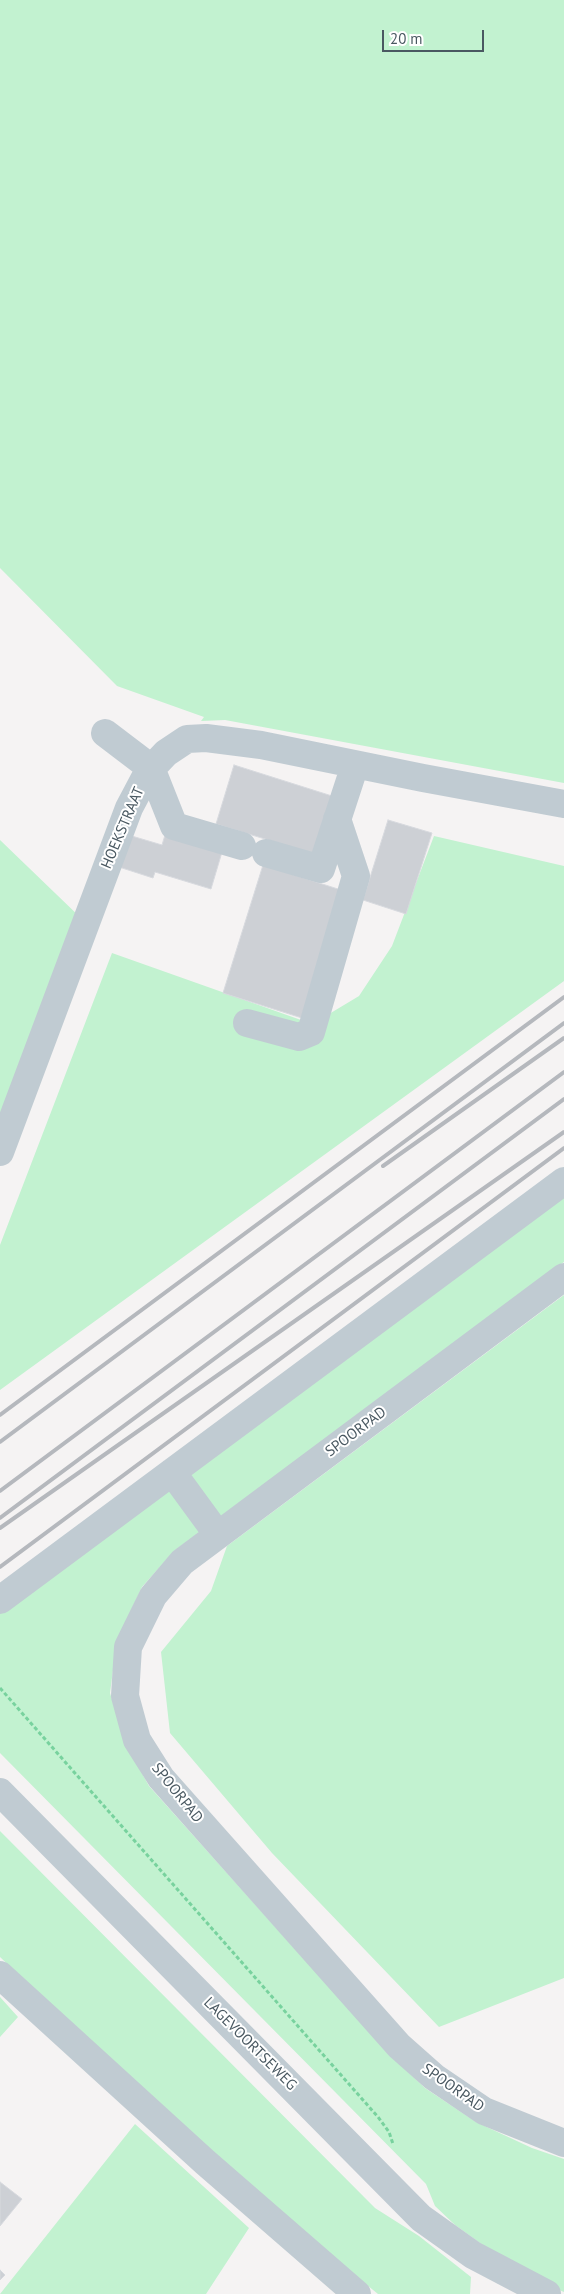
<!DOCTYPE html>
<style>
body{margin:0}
#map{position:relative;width:564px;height:2294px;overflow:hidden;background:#f5f3f3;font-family:"PT Sans",sans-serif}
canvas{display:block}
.scale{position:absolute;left:382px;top:30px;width:102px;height:22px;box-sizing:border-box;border:2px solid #495861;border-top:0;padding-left:6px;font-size:15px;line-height:18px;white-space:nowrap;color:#495861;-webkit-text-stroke:4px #fff;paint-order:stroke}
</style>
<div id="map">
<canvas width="564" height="2294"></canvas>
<div class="scale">20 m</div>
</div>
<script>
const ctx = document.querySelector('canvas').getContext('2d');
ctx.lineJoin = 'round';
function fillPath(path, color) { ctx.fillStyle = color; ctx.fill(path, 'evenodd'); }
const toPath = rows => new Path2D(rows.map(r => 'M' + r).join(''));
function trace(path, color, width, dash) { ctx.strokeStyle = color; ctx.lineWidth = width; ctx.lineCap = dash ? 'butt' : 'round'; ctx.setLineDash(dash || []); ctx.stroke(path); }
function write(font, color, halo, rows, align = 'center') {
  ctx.font = font + ' "PT Sans",sans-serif'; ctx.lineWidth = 4; ctx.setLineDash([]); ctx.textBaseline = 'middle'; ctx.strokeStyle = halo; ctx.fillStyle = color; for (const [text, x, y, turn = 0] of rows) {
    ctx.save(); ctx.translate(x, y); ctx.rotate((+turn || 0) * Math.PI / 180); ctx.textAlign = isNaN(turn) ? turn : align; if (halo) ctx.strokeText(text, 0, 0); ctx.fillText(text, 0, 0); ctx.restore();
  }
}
fillPath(toPath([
 [0,0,564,0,564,783,225,720,201,721,204,717,117,686,0,568],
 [434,836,564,866,564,981,0,1390,0,1245,112,953,301,1020,329,1014,359,996,392,946],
 [0,840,83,920,0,1145],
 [564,1190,564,1262,174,1551,142,1587,117,1640,110,1693,125,1743,149,1786,389,2054,425,2088,476,2122,532,2148,564,2159,564,2292,538,2281,480,2243,455,2225,435,2206,426,2184,0,1753,0,1609],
 [564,1295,564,1978,439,2027,272,1853,170,1733,161,1652,211,1591,227,1546],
 [0,1831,375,2208,419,2236,471,2277,470,2294,378,2294,210,2157,0,1957],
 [0,1997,18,2017,0,2037],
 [135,2124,249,2228,206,2294,0,2294]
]), '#c2f2d0');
const building = toPath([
 [234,765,332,796,314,854,216,824,234,765],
 [388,820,432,833,406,914,363,900,388,820],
 [125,834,162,845,165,835,222,852,211,889,155,872,153,878,116,866,125,834],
 [263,865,341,890,302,1018,223,993,263,865],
 [0,2182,22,2199,0,2226,0,2182],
 [0,2270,5,2275,0,2280,0,2270]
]);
fillPath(building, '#cdd0d5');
trace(building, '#d7d9de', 1);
trace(toPath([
 [0,1688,378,2117,389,2132,393,2144]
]), '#78d29e', 3, [4, 2.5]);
trace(toPath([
 [105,733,151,768,174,826,242,846],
 [266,853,321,869,355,765],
 [247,1023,299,1037,311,1032,356,876,337,819],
 [0,1152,129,808,148,772,166,753,187,739,206,738,261,745,423,778,564,804],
 [564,1277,182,1562,153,1596,128,1647,125,1696,137,1740,161,1778,399,2046,434,2077,484,2111,564,2143],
 [172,1472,218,1535],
 [0,1600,564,1181],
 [0,1792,421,2218,473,2255,547,2294],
 [0,1975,205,2162,357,2294]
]), '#c0cbd2', 28);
trace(toPath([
 [383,1166,564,1038],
 [0,1415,564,997],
 [0,1442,564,1023],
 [0,1491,564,1072],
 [0,1518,564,1099],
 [0,1528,564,1132],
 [0,1567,564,1148]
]), '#b5b8bd', 4);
write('15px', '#495861', '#fff', [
 ["HOEKSTRAAT",123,828,-67],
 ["SPOORPAD",356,1432,-37],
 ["SPOORPAD",177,1793,51],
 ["LAGEVOORTSEWEG",250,2044,45],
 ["SPOORPAD",453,2088,35]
]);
</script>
